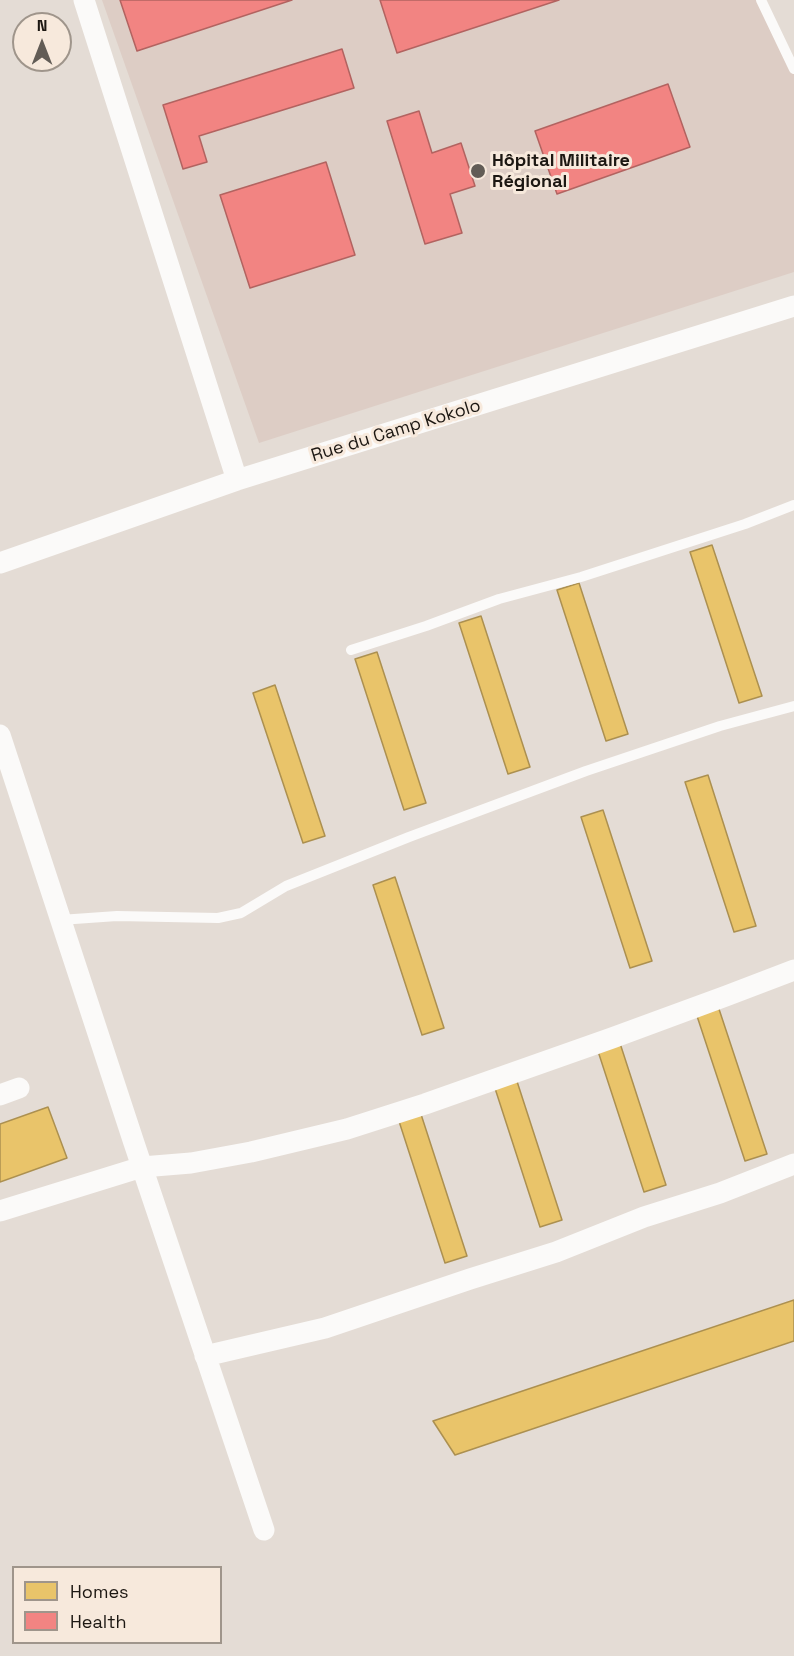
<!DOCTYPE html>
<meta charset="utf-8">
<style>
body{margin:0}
#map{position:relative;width:794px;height:1656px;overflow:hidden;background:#e4dcd5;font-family:"Space Grotesk",sans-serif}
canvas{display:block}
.legend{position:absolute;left:12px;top:1566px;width:210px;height:78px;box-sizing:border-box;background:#f7e9dc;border:2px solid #9f958b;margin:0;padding:8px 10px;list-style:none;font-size:18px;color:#1c1712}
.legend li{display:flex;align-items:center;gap:12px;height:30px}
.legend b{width:30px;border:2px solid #9f958b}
.north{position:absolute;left:12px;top:12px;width:60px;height:60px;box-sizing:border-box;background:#f7e9dc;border:2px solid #9f958b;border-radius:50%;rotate:0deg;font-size:16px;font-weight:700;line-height:24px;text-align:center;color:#1c1712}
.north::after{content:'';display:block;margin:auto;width:21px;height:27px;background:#625c56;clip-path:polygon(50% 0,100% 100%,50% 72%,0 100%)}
</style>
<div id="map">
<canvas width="794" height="1656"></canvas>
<ul class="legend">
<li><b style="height:16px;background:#e9c46a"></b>Homes</li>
<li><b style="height:16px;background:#f28482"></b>Health</li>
</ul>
<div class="north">N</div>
</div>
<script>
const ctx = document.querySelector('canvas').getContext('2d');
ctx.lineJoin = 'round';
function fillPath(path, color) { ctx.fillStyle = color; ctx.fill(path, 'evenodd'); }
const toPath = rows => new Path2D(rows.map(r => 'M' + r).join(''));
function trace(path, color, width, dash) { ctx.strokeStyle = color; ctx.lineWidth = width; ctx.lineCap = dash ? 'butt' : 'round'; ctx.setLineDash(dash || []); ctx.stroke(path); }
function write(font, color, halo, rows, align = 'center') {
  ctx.font = font + ' "Space Grotesk",sans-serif'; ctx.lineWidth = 6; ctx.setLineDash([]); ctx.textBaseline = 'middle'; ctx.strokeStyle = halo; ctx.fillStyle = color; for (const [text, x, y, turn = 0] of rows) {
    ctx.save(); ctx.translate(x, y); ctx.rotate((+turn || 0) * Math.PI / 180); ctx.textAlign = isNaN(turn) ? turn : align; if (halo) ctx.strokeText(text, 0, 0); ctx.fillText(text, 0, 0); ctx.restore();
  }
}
fillPath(toPath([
 [102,0,761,0,794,69,794,272,259,443]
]), '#ddcdc5');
const homes = toPath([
 [712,545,762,696,739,703,690,552,712,545],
 [579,583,628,734,606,741,557,590,579,583],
 [481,616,530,767,508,774,459,623,481,616],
 [377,652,426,803,404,810,355,659,377,652],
 [275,685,325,836,303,843,253,693,275,685],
 [708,775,756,926,734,932,685,782,708,775],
 [603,810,652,961,630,968,581,817,603,810],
 [395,877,444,1028,422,1035,373,885,395,877],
 [717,1003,767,1154,745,1161,695,1010,717,1003],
 [617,1034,666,1185,644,1192,595,1042,617,1034],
 [513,1069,562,1220,540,1227,491,1076,513,1069],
 [418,1105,467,1256,445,1263,396,1112,418,1105],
 [48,1107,67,1158,0,1182,0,1124,48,1107],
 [794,1300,794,1341,455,1455,433,1421,794,1300]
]);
fillPath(homes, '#e9c46a');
trace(homes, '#ac9050', 1.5);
const health = toPath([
 [120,0,292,0,137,51,120,0],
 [380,0,559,0,397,53,380,0],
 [342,49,354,88,199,136,207,162,183,169,163,105,342,49],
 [668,84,690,147,557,194,535,131,668,84],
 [419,111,432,153,461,143,475,186,450,194,462,233,425,244,387,121,419,111],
 [326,162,355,255,250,288,220,195,326,162]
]);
fillPath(health, '#f28482');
trace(health, '#b26360', 1.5);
trace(toPath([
 [761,0,794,69],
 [351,650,426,626,499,599,581,577,745,524,794,505],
 [60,920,117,916,218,918,241,913,286,886,409,837,586,771,720,726,794,706]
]), '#fbfaf9', 10);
trace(toPath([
 [84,0,237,480],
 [0,563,237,480,794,306],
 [0,735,134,1143,264,1530],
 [0,1095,19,1088],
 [0,1211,142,1167,191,1163,251,1152,347,1129,425,1104,612,1038,726,996,794,970],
 [205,1356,325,1328,470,1279,556,1252,644,1217,720,1193,794,1164]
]), '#fbfaf9', 21);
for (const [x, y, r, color] of [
 [478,171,8,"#625c56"]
]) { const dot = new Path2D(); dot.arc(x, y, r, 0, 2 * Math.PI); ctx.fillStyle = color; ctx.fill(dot); trace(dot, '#f7e9dc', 2); }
write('bold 18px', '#1c1712', '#f7e9dc', [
 ["Hôpital Militaire",492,161],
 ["Régional",492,182]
], 'left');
write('18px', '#1c1712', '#f7e9dc', [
 ["Rue du Camp Kokolo",396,431,-17]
]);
</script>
